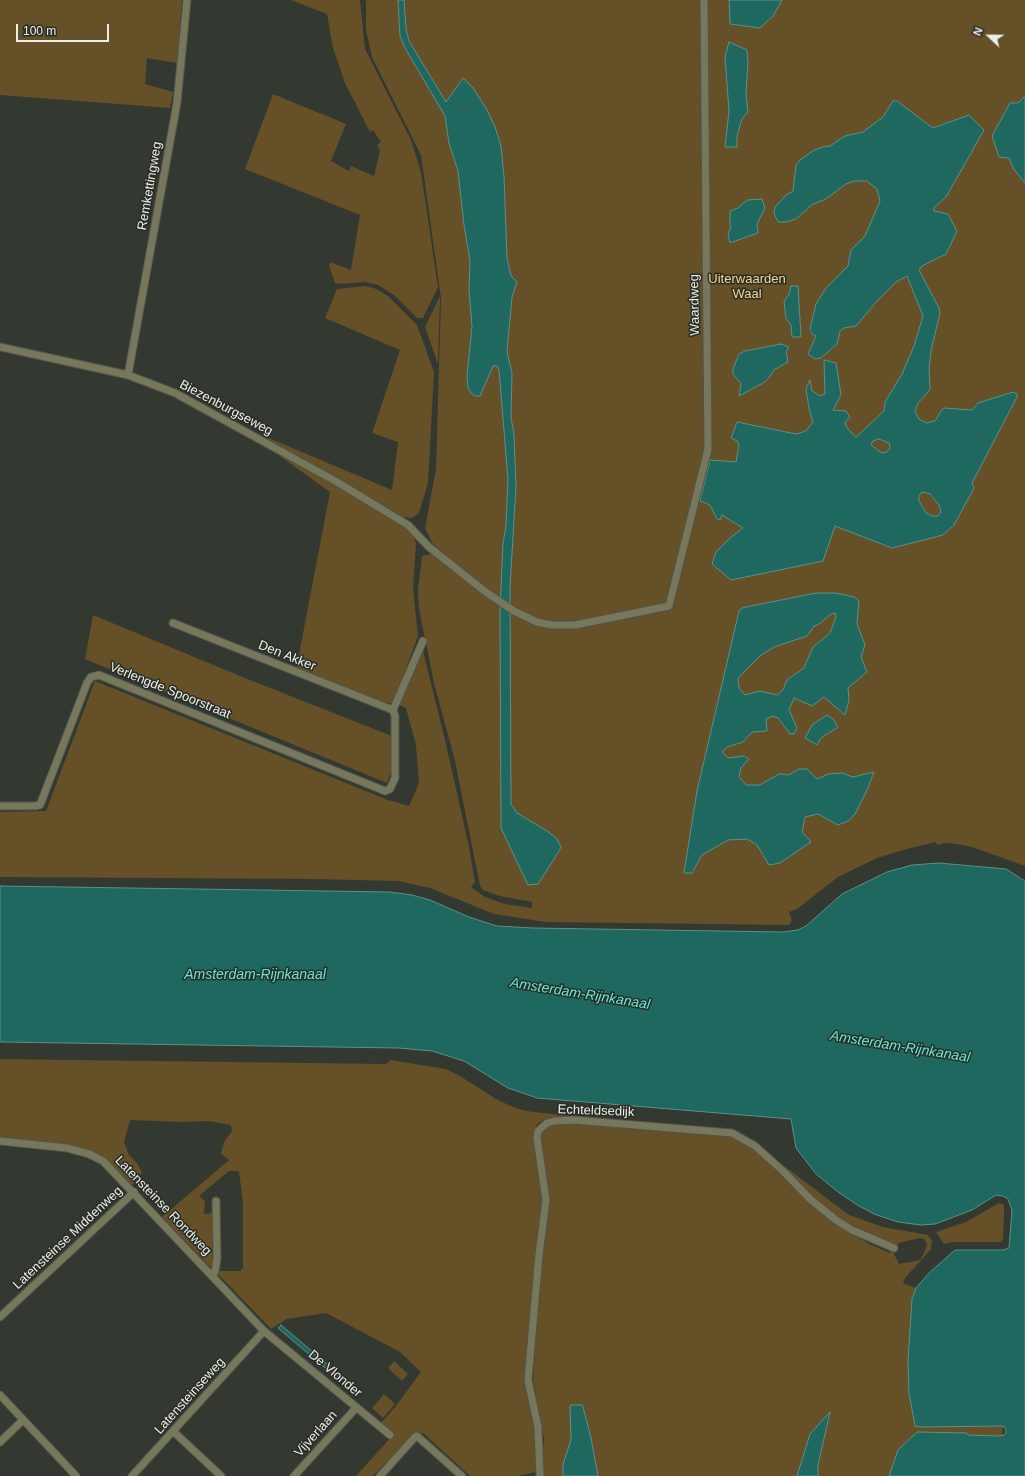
<!DOCTYPE html>
<style>
body{margin:0}
#map{position:relative;width:1025px;height:1476px;overflow:hidden;background:#333830;font-family:Arial,sans-serif}
canvas{display:block}
.north{position:absolute;left:969px;top:16px;width:40px;height:40px;-webkit-text-stroke:3px #292e26;paint-order:stroke;rotate:292deg;font-size:11px;font-weight:700;line-height:16px;text-align:center;color:#ebeee9}
.north::after{content:'';display:block;margin:auto;width:14px;height:18px;background:#ebeee9;clip-path:polygon(50% 0,100% 100%,50% 72%,0 100%)}
.scale{position:absolute;left:16px;top:24px;width:93px;height:18px;box-sizing:border-box;border:2px solid #ebeee9;border-top:0;padding-left:5px;font-size:12px;line-height:14px;white-space:nowrap;color:#ebeee9;-webkit-text-stroke:3px #292e26;paint-order:stroke}
</style>
<div id="map">
<canvas width="1025" height="1476"></canvas>
<div class="north">N</div>
<div class="scale">100 m</div>
</div>
<script>
const ctx = document.querySelector('canvas').getContext('2d');
ctx.lineJoin = 'round';
function fillPath(path, color) { ctx.fillStyle = color; ctx.fill(path, 'evenodd'); }
const toPath = rows => new Path2D(rows.map(r => 'M' + r).join(''));
function trace(path, color, width, dash) { ctx.strokeStyle = color; ctx.lineWidth = width; ctx.lineCap = dash ? 'butt' : 'round'; ctx.setLineDash(dash || []); ctx.stroke(path); }
function write(font, color, halo, rows, align = 'center') {
  ctx.font = font + ' Arial,sans-serif'; ctx.lineWidth = 3; ctx.setLineDash([]); ctx.textBaseline = 'middle'; ctx.strokeStyle = halo; ctx.fillStyle = color; for (const [text, x, y, turn = 0] of rows) {
    ctx.save(); ctx.translate(x, y); ctx.rotate((+turn || 0) * Math.PI / 180); ctx.textAlign = isNaN(turn) ? turn : align; if (halo) ctx.strokeText(text, 0, 0); ctx.fillText(text, 0, 0); ctx.restore();
  }
}
fillPath(toPath([
 [0,0,182,0,177,63,147,58,145,84,173,92,170,108,0,95],
 [291,0,360,0,365,49,411,140,421,172,438,287,423,318,417,318,394,295,378,285,365,282,340,284,335,283,329,266,330,262,351,270,360,215,245,169,273,94,346,124,331,161,349,171,351,166,374,176,380,151,377,145,381,142,373,130,370,132,345,83,333,48,327,14],
 [366,0,1025,0,1025,866,972,847,957,844,945,843,937,845,936,842,907,849,877,858,838,877,797,909,789,912,792,921,789,925,546,922,494,914,430,888,398,881,313,879,0,877,0,812,46,811,95,681,388,800,409,806,419,783,416,745,406,708,399,705,422,647,446,744,469,847,475,882,471,887,485,897,505,904,532,908,532,902,500,896,483,890,480,886,455,761,434,683,419,609,418,590,422,556,431,554,437,555,443,559,445,554,433,544,425,528,436,469,441,298,421,155,372,57,366,30],
 [364,286,374,288,388,296,417,325,434,372,428,483,419,513,412,518,403,517,295,456,264,436,392,490,398,442,372,433,400,350,325,318,337,289],
 [439,298,440,298,438,364,425,327],
 [277,454,352,492,412,530,416,544,413,589,418,636,395,698,391,703,381,703,296,670,330,492],
 [93,615,245,678,392,736,392,769,387,783,85,659],
 [0,1059,386,1064,391,1060,446,1069,460,1076,496,1099,513,1107,526,1111,578,1117,547,1118,537,1124,535,1130,543,1202,534,1268,526,1380,537,1439,536,1472,517,1476,470,1476,423,1433,421,1434,416,1433,407,1441,373,1476,356,1476,393,1435,380,1424,395,1407,421,1372,400,1352,326,1313,287,1319,271,1329,218,1274,220,1271,240,1271,243,1268,243,1204,239,1171,229,1171,199,1196,205,1201,204,1214,212,1213,212,1265,210,1267,162,1217,229,1160,221,1154,224,1142,232,1131,231,1125,208,1121,182,1122,130,1120,124,1142,129,1155,137,1163,142,1172,137,1181,132,1185,111,1164,99,1155,85,1149,0,1139],
 [558,1122,728,1135,753,1149,843,1228,869,1244,890,1253,892,1248,894,1249,893,1252,899,1264,920,1260,925,1251,927,1244,924,1239,920,1238,907,1241,899,1243,897,1247,854,1228,828,1211,763,1150,849,1215,883,1227,928,1235,932,1241,931,1249,905,1278,903,1283,916,1288,929,1273,1009,1248,1001,1476,541,1476,544,1439,533,1380,539,1274,545,1233,540,1135,545,1127],
 [999,1203,1004,1205,1004,1216,1003,1239,1001,1242,952,1242,944,1244,936,1232,966,1222],
 [394,1361,408,1374,402,1381,388,1368],
 [384,1394,395,1404,383,1418,372,1408]
]), '#655027');
const water = toPath([
 [398,0,404,0,406,29,409,41,446,102,463,78,473,88,487,110,495,127,501,146,504,177,507,258,511,276,517,282,512,297,507,351,512,374,511,417,514,435,516,486,510,587,511,804,517,813,547,831,557,839,561,847,559,851,538,884,528,885,501,828,500,610,503,544,506,525,508,479,499,370,497,366,493,366,480,396,475,396,471,393,468,388,467,376,472,326,469,290,470,261,464,225,458,171,449,143,445,116,405,48,400,36,398,0],
 [729,0,782,0,773,16,760,28,730,24,729,0],
 [729,42,747,50,748,62,746,94,748,112,742,119,737,136,737,147,725,147,729,111,725,57,729,42],
 [1025,96,1025,183,1013,168,1009,158,999,157,992,136,1010,103,1018,103,1025,96],
 [893,101,897,101,933,128,969,115,984,130,946,197,934,208,934,211,948,214,957,231,946,254,922,266,919,270,939,308,940,313,931,351,929,368,930,390,918,403,915,411,919,419,926,423,935,421,943,408,972,410,978,403,1013,392,1017,394,1017,397,972,483,974,488,954,525,943,535,892,548,835,526,823,561,731,580,712,564,716,552,730,538,743,528,722,515,720,520,717,519,710,505,700,501,710,460,736,462,739,445,737,441,731,438,737,422,796,434,806,431,813,422,809,408,806,389,810,380,812,391,820,396,825,394,824,360,836,363,841,395,833,410,846,411,850,417,845,423,847,428,856,437,884,411,885,402,902,374,914,346,923,316,907,276,896,282,877,301,856,326,844,328,840,331,837,344,821,358,815,359,808,354,816,336,812,334,810,329,816,304,826,288,848,266,851,250,865,236,880,201,877,189,867,181,854,181,846,184,826,199,813,204,796,219,786,222,778,222,774,213,775,207,785,196,793,191,796,165,800,160,813,151,822,147,830,146,845,136,863,132,883,117,893,101],
 [879,439,889,443,890,448,887,452,882,453,871,445,873,441,879,439],
 [922,492,930,494,939,505,941,512,938,516,932,516,926,513,919,501,919,496,922,492],
 [762,199,765,208,757,224,758,233,730,243,728,234,731,227,730,224,730,211,738,208,747,200,762,199],
 [791,286,798,286,801,337,792,337,791,325,786,318,784,301,789,295,791,286],
 [781,344,789,347,786,352,788,362,774,370,768,379,763,383,739,396,741,384,733,374,733,369,739,354,745,351,781,344],
 [816,593,836,593,854,597,859,601,857,624,865,645,861,657,867,672,848,688,849,700,845,715,824,697,812,706,794,698,789,710,797,728,794,734,790,734,778,718,773,716,766,719,767,731,752,732,743,742,727,747,722,752,728,758,744,756,749,759,741,768,739,777,746,785,760,785,779,774,789,775,799,769,807,769,817,779,828,774,842,773,853,777,874,772,867,790,855,814,848,821,838,825,818,814,805,817,802,832,811,842,780,863,769,865,757,845,747,839,728,840,702,855,692,873,684,873,697,791,739,611,742,608,751,606,816,593],
 [835,613,836,617,830,633,813,647,804,668,787,680,783,690,777,695,760,691,745,695,739,688,738,678,760,656,774,647,807,636,814,626,819,624,831,614,835,613],
 [827,715,833,719,838,727,821,738,817,745,805,738,812,725,827,715],
 [939,863,1006,869,1025,881,1025,1476,889,1476,898,1450,917,1432,967,1433,968,1435,999,1436,1004,1435,1006,1432,1005,1427,1000,1426,921,1427,915,1426,909,1393,908,1360,912,1299,916,1288,929,1273,955,1250,1003,1250,1009,1248,1012,1210,1008,1199,1003,1196,996,1195,972,1210,935,1224,921,1225,898,1222,874,1214,859,1206,838,1192,816,1174,796,1148,791,1119,537,1098,508,1088,464,1061,432,1051,399,1048,0,1042,0,886,390,892,412,895,430,900,469,917,497,926,533,928,782,932,798,930,806,926,842,894,887,872,912,865,939,863],
 [281,1325,340,1375,337,1378,278,1328,281,1325],
 [572,1405,582,1405,583,1407,591,1438,598,1476,563,1476,563,1464,571,1440,570,1406,572,1405],
 [830,1412,818,1465,818,1476,797,1476,810,1434,830,1412]
]);
fillPath(water, '#1f6860');
trace(water, '#5c9089', 1);
const street = toPath([
 [0,347,128,375,175,393,337,482,408,525,429,547,487,593,514,611,537,622,552,625,575,625,669,606,708,449,704,0],
 [128,375,177,103,187,0],
 [173,623,393,710],
 [0,806,35,806,40,805,87,683,91,677,99,675,385,791,390,789,395,778,395,716,393,710,423,641],
 [0,1141,67,1148,89,1154,103,1161,264,1331,390,1435],
 [213,1274,215,1272,217,1258,216,1201],
 [0,1317,134,1192],
 [0,1395,76,1476],
 [174,1432,221,1476],
 [0,1442,23,1420],
 [132,1476,264,1331],
 [294,1476,356,1408],
 [380,1476,415,1437,417,1436,462,1476],
 [540,1476,538,1427,528,1380,539,1255,546,1200,537,1138,538,1131,547,1123,554,1121,574,1120,732,1133,755,1146,784,1172,810,1199,836,1220,852,1230,894,1248]
]);
trace(street, '#50554e', 9);
trace(street, '#77775b', 7);
write('13px', '#ebeee9', '#292e26', [
 ["Remkettingweg",150,186,-80],
 ["Waardweg",695,305,-91],
 ["Biezenburgseweg",226,408,28],
 ["Den Akker",287,656,22],
 ["Verlengde Spoorstraat",170,691,22],
 ["Echteldsedijk",596,1111,2],
 ["Latensteinse Rondweg",163,1206,46],
 ["Latensteinse Middenweg",68,1238,-43],
 ["De Vlonder",335,1374,40],
 ["Latensteinseweg",190,1396,-48],
 ["Vijverlaan",316,1434,-48]
]);
write('13px', '#f9d490', '#292e26', [
 ["Uiterwaarden",747,279],
 ["Waal",747,294]
]);
write('italic 14px', '#64e9d9', '#292e26', [
 ["Amsterdam-Rijnkanaal",255,975],
 ["Amsterdam-Rijnkanaal",580,994,9],
 ["Amsterdam-Rijnkanaal",900,1047,9]
]);
</script>
